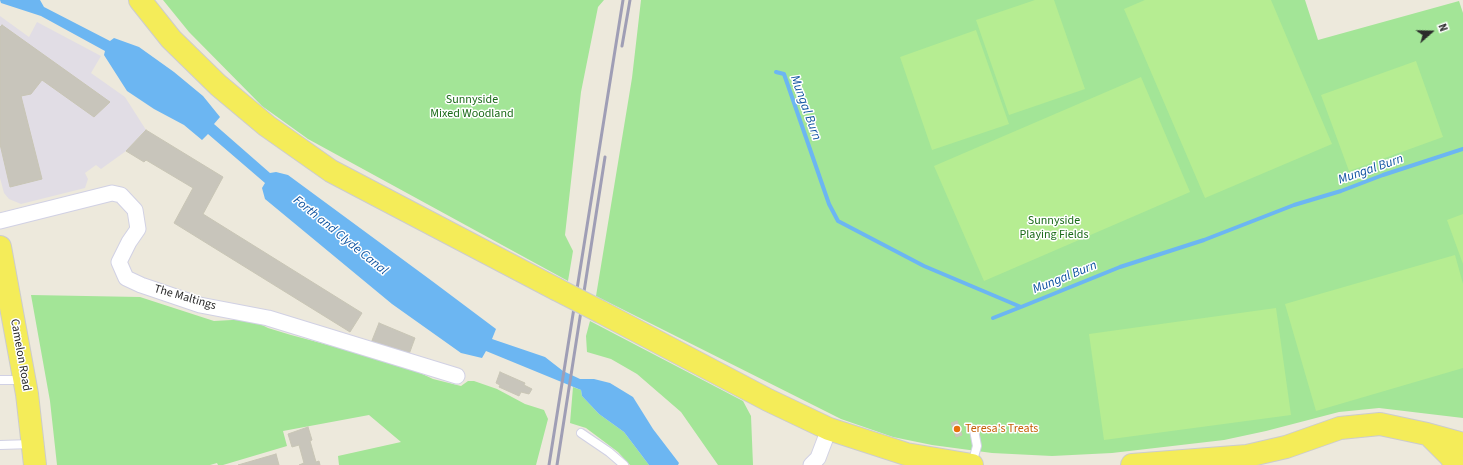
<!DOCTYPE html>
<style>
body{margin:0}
#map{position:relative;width:1463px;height:465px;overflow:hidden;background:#ede9dc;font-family:"Source Sans 3",sans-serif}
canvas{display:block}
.north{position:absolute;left:1411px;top:12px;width:40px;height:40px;-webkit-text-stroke:3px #fff;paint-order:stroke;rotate:70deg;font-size:11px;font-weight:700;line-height:16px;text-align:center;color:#2a2a2a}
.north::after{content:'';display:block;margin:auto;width:14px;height:18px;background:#2a2a2a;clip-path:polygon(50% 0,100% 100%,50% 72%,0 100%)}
</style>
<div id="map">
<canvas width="1463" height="465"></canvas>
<div class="north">N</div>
</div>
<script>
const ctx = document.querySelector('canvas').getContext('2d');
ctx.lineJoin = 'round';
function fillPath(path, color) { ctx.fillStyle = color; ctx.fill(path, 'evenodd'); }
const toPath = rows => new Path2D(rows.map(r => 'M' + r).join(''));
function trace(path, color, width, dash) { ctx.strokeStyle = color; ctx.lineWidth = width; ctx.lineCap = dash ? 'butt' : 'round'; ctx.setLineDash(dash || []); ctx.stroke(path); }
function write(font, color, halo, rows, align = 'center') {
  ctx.font = font + ' "Source Sans 3",sans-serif'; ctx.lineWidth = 3; ctx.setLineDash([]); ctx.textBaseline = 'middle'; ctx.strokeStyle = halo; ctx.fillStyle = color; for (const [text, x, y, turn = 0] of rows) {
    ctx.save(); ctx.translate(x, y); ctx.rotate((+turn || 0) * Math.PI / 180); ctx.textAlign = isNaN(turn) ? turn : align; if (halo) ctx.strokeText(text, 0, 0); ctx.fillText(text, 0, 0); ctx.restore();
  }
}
fillPath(toPath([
 [0,16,29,37,37,22,101,56,91,73,125,97,146,130,126,151,101,169,96,165,85,173,88,179,85,188,21,204,9,199,4,193,0,178]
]), '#e1dde5');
fillPath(toPath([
 [163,0,604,0,598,7,581,92,565,235,573,251,568,281,308,139,262,106,189,32],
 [641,0,1305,0,1318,40,1459,1,1463,13,1463,418,1379,408,1339,412,1266,431,1224,440,1112,453,1052,456,992,453,932,445,893,437,841,419,596,296,632,78],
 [31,295,140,297,214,321,250,319,268,328,291,335,403,365,433,379,461,386,468,381,474,381,497,389,525,404,544,410,548,419,536,465,339,465,338,456,401,442,369,415,283,431,287,446,223,465,218,465,217,463,210,465,57,465,50,401],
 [590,321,743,401,751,416,753,465,718,465,681,412,637,374,611,359,587,352,586,336],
 [573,387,581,390,582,396,599,414,624,432,649,465,630,465,618,452,586,428,570,423]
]), '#a3e597');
fillPath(toPath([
 [1035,0,1054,0,1085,89,1009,115,976,20],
 [1145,0,1271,0,1332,144,1205,198,1124,9],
 [976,30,1009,124,932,150,900,57],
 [1416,61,1443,137,1349,171,1321,95],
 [1141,77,1190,192,984,281,934,166],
 [1463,214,1463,264,1447,220],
 [1455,255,1463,284,1463,368,1316,411,1285,304],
 [1276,308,1291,415,1104,440,1089,334]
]), '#b6ed92');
fillPath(toPath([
 [0,0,40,0,44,7,110,41,114,38,139,47,174,72,203,96,220,117,214,124,270,173,276,172,288,175,432,281,496,329,492,339,545,357,563,371,580,379,594,379,610,383,633,397,653,429,679,463,678,465,649,465,624,432,599,414,582,396,581,390,486,351,482,358,461,353,392,304,265,199,262,188,265,183,208,134,202,140,184,125,154,109,127,91,104,55,105,51,41,16,1,3]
]), '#6cb6f2');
trace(toPath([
 [776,72,784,74,829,204,838,221,924,266,1021,307,1120,267,1204,240,1294,205,1341,191,1383,175,1463,149],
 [993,318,1021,307]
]), '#6cb6f2', 4);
const building = toPath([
 [2,25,110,102,94,117,42,80,31,94,21,96,42,179,10,187,0,144,0,27,2,25],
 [146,130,223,177,203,214,362,313,350,332,174,223,193,188,146,160,144,162,126,151,146,130],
 [379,323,415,338,408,357,371,343,379,323],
 [500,372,525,383,524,385,532,389,529,394,521,392,519,396,499,387,500,385,496,383,500,372],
 [957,421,962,435,956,437,951,423,957,421],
 [308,427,312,440,310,441,316,462,319,461,320,465,299,465,304,463,299,445,292,447,288,434,308,427],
 [276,454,279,465,238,465,276,454]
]);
fillPath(building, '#c8c5bb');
trace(building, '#c8c5b5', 1);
const lane = toPath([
 [0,380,23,380],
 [581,433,609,452,624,465],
 [0,445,32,444],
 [972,464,977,446,974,430]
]);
const street = toPath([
 [0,221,112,193,121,195,135,210,138,229,129,242,119,262,126,278,141,285,200,305,268,318,457,376],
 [811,465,818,458,829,429]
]);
const primary = toPath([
 [140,0,171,39,218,85,267,126,331,171,556,289],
 [0,247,27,394,35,465],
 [601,312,768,400,829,429,906,454,972,465],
 [1430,436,1450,456,1456,465],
 [1132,465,1247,456,1286,447,1340,428,1380,424,1427,434,1463,444]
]);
trace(lane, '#d1d1e4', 10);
trace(street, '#d1d1e4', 17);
trace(primary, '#ccc', 24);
trace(lane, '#fff', 8);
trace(street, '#fff', 15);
trace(primary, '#f4ec59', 22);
trace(toPath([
 [622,46,630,0],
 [549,465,623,0],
 [557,465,605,157]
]), '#9f9eb5', 3);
const primaryBridge = toPath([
 [556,289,601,312]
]);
trace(primaryBridge, '#ccc', 24, []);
trace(primaryBridge, '#f4ec59', 22);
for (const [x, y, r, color] of [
 [957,429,4,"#e8710a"]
]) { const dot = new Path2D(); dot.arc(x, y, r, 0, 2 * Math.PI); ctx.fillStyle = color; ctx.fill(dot); trace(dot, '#fff', 1.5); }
write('12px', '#1a6a18', '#fff', [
 ["Sunnyside",472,100],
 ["Mixed Woodland",472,114],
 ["Sunnyside",1054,221],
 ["Playing Fields",1054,235]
]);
write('12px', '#2a2a2a', '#fff', [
 ["The Maltings",185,298,16],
 ["Camelon Road",20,355,80]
]);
write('12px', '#c56008', '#fff', [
 ["Teresa's Treats",965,429]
], 'left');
write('italic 13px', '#0a509f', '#fff', [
 ["Mungal Burn",805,108,70],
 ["Mungal Burn",1371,170,-19],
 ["Forth and Clyde Canal",340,236,39],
 ["Mungal Burn",1065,278,-22]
]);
</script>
